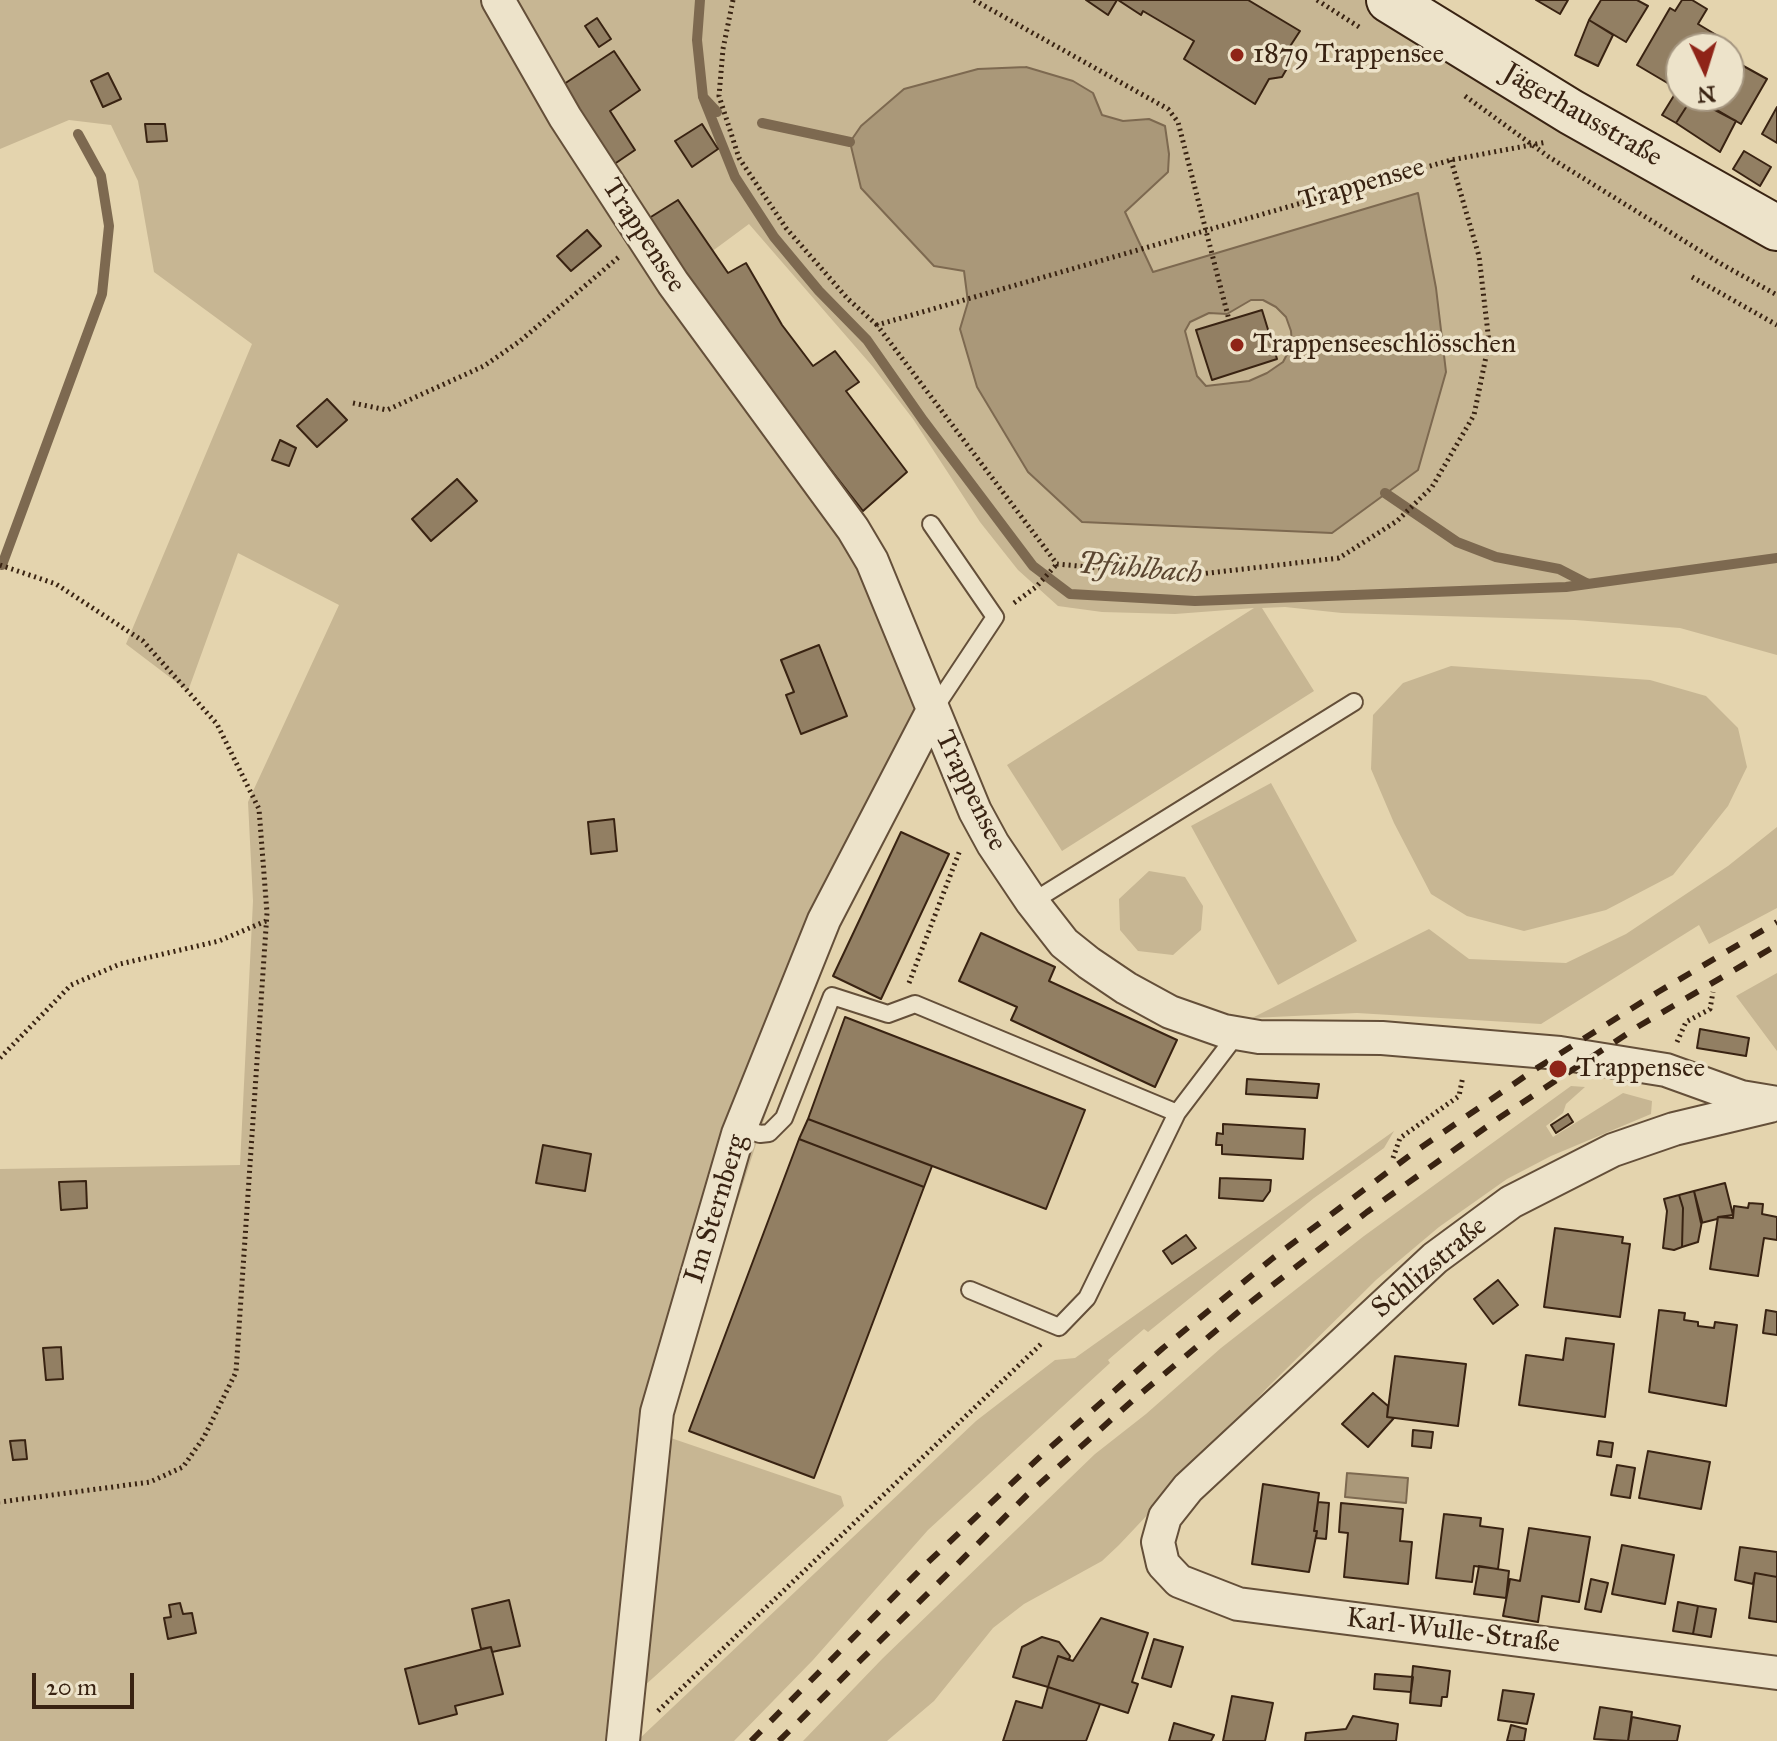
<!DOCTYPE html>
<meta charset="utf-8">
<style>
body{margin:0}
#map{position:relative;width:1777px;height:1741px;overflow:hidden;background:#e4d4ae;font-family:"IM FELL Great Primer",serif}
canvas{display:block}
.north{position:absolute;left:1665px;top:32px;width:80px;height:80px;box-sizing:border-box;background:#ede3ca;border:2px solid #a59680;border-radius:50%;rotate:176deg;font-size:22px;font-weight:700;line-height:32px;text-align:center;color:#392312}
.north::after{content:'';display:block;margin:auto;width:28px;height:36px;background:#8f2418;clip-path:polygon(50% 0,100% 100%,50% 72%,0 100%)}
.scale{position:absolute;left:32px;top:1673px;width:102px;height:36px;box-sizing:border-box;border:4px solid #392312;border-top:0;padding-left:10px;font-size:24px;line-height:28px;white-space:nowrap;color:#392312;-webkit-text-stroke:6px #ede3ca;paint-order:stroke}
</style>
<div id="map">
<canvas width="1777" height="1741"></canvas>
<div class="north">N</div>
<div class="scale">20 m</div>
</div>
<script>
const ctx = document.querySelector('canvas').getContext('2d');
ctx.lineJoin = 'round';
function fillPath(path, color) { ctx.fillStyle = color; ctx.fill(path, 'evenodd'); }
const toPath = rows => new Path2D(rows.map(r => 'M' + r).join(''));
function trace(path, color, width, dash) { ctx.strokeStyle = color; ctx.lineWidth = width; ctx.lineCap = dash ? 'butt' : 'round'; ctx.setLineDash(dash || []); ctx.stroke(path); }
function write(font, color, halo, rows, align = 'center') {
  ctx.font = font + ' "IM FELL Great Primer",serif'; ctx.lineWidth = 7; ctx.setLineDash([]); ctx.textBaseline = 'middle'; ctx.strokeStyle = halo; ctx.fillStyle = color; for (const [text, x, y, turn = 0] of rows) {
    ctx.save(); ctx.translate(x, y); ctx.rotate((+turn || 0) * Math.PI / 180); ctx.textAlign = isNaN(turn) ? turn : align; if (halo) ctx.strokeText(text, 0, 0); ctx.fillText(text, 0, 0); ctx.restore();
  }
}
fillPath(toPath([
 [0,0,1368,0,1777,240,1777,655,1680,628,1575,620,1342,613,1285,607,1262,608,1314,691,1062,851,1007,765,1254,608,1175,614,1102,612,1058,606,1018,570,980,522,913,419,873,367,749,224,672,281,845,517,937,745,902,787,811,974,662,1435,841,1496,844,1506,643,1687,606,1741,0,1741,0,1169,240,1165,253,901,248,802,339,605,238,553,188,691,126,644,252,344,154,272,138,181,111,125,69,120,0,149],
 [1026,67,1073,81,1093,93,1102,115,1123,121,1149,119,1168,172,1124,212,1153,272,1418,194,1436,288,1446,372,1418,469,1332,533,1082,522,960,329,968,302,964,270,934,266,861,188,850,142,974,70],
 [1251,300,1263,300,1276,307,1286,317,1291,331,1292,345,1283,362,1268,373,1249,381,1206,386,1197,376,1184,331,1190,322,1209,313,1227,314],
 [1451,666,1650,680,1706,696,1738,728,1747,767,1728,806,1673,875,1606,910,1524,931,1467,916,1431,894,1394,823,1371,769,1373,715,1403,683],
 [1271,783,1357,941,1278,985,1191,826],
 [1777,827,1777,908,1709,944,1699,925,1541,1024,1357,1013,1252,1018,1429,929,1469,959,1566,963,1626,934,1728,866],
 [1149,871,1185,877,1203,906,1201,930,1173,955,1138,951,1120,930,1119,899],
 [1777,973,1777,1051,1736,996],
 [1571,1086,1585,1087,1566,1104,1563,1113,1546,1126,1553,1137,1623,1093,1652,1101,1651,1114,1551,1156,1507,1179,1439,1227,1376,1280,1267,1388,1119,1545,1102,1561,1024,1604,993,1628,934,1701,887,1741,803,1741,883,1658,1095,1454,1146,1414,1221,1348,1364,1236],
 [1394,1131,1384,1148,1314,1198,1148,1332,1144,1329,1108,1360,1110,1363,928,1530,813,1660,734,1741,637,1741,976,1421,1055,1360,1075,1358]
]), '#c7b693');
const water = toPath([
 [1026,67,1073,81,1093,93,1102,115,1123,121,1149,119,1165,126,1169,154,1168,172,1125,212,1153,272,1418,193,1436,288,1446,372,1418,470,1332,533,1082,522,1028,472,977,387,960,329,968,302,964,271,934,266,861,188,850,142,861,126,904,89,978,69,1026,67],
 [1251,300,1263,300,1276,307,1286,317,1291,331,1292,345,1283,362,1267,373,1249,381,1206,386,1197,376,1185,331,1190,322,1209,313,1227,314,1251,300],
 [1347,1473,1408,1478,1406,1503,1345,1497,1347,1473]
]);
fillPath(water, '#aa9879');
trace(water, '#7d6950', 2);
trace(toPath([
 [700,0,697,40,703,97,717,112],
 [703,97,735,177,774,237,819,291,867,340,923,420,1033,566,1070,594,1195,601,1566,587,1777,558],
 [762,123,850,142],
 [1385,493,1457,542,1496,557,1559,569,1588,584],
 [2,565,102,294,109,226,101,176,78,134]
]), '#7d6950', 10);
const building = toPath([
 [1086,0,1117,0,1108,15,1086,0],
 [1118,0,1248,0,1300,31,1287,51,1289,65,1282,77,1269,79,1255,104,1184,59,1194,41,1143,11,1141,15,1118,0],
 [1536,0,1568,0,1560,14,1536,0],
 [1601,0,1637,0,1648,6,1626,42,1589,20,1601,0],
 [1682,0,1692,0,1707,9,1698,24,1718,36,1711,48,1681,48,1681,91,1637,65,1670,8,1675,11,1682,0],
 [597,18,611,39,599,47,585,26,597,18],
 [1589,20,1613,35,1598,66,1575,55,1589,20],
 [614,51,640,90,610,111,635,150,610,167,558,88,614,51],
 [1729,58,1767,79,1741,124,1700,100,1702,96,1729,96,1729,58],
 [108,73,121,99,103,107,91,81,108,73],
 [1678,89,1681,96,1692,98,1676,123,1662,115,1678,89],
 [1692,98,1736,121,1720,152,1676,123,1692,98],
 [1777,107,1777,143,1762,134,1777,107],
 [145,124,165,124,167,141,147,142,145,124],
 [702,124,718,149,692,167,675,141,702,124],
 [1744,151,1771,167,1760,186,1733,169,1744,151],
 [678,200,728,273,746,263,782,325,813,366,835,351,859,382,846,391,907,472,863,511,694,294,646,220,678,200],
 [587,230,601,246,571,271,557,256,587,230],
 [1262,310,1277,359,1212,380,1196,330,1262,310],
 [327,399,347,420,317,447,297,426,327,399],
 [280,440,296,448,289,466,272,460,280,440],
 [457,479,477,501,431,541,412,519,457,479],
 [819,645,847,716,801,734,786,695,794,692,781,660,819,645],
 [614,819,617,851,591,854,588,822,614,819],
 [901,832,949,854,881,999,833,976,901,832],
 [981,933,1055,967,1049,981,1177,1040,1155,1087,1011,1020,1017,1007,959,981,981,933],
 [845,1017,1085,1110,1046,1209,808,1119,845,1017],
 [1700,1029,1749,1038,1746,1056,1697,1048,1700,1029],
 [1247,1079,1319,1084,1317,1098,1246,1094,1247,1079],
 [1568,1114,1573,1122,1556,1133,1551,1125,1568,1114],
 [808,1119,932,1166,924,1187,799,1139,808,1119],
 [1223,1124,1305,1129,1303,1159,1222,1154,1222,1145,1216,1145,1217,1133,1223,1134,1223,1124],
 [799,1139,924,1187,814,1478,689,1431,799,1139],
 [543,1145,591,1154,585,1191,536,1183,543,1145],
 [1220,1178,1271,1180,1270,1191,1263,1201,1219,1198,1220,1178],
 [86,1181,87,1208,61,1210,59,1182,86,1181],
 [1725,1183,1733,1215,1718,1217,1717,1219,1701,1223,1694,1191,1725,1183],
 [1694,1191,1702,1221,1698,1242,1682,1247,1683,1208,1679,1195,1694,1191],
 [1679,1195,1683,1208,1682,1247,1674,1250,1663,1248,1667,1211,1664,1199,1679,1195],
 [1749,1203,1763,1204,1762,1214,1777,1217,1777,1240,1764,1238,1758,1276,1710,1269,1718,1217,1733,1218,1734,1206,1748,1208,1749,1203],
 [1555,1228,1623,1237,1622,1243,1630,1244,1620,1317,1544,1307,1555,1228],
 [1186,1235,1196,1248,1172,1264,1163,1251,1186,1235],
 [1498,1280,1518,1305,1493,1324,1474,1299,1498,1280],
 [1659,1310,1685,1313,1684,1320,1698,1322,1698,1326,1714,1328,1715,1322,1737,1325,1726,1406,1649,1392,1659,1310],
 [1766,1310,1777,1312,1777,1335,1763,1333,1766,1310],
 [1566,1338,1614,1344,1605,1417,1519,1405,1526,1355,1563,1360,1566,1338],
 [61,1347,63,1379,46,1380,43,1348,61,1347],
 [1395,1356,1466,1364,1458,1426,1387,1417,1395,1356],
 [1373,1393,1388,1406,1387,1417,1394,1418,1368,1447,1342,1424,1373,1393],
 [1413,1430,1433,1432,1431,1448,1412,1446,1413,1430],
 [25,1440,27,1459,13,1460,10,1441,25,1440],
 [1599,1441,1613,1443,1611,1457,1597,1455,1599,1441],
 [1648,1451,1710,1462,1701,1509,1639,1498,1648,1451],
 [1617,1465,1635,1468,1630,1498,1611,1495,1617,1465],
 [1263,1484,1319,1493,1314,1531,1317,1531,1309,1572,1252,1564,1263,1484],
 [1318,1502,1329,1503,1326,1539,1316,1538,1317,1531,1314,1531,1318,1502],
 [1341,1503,1403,1509,1400,1541,1412,1542,1408,1584,1344,1577,1348,1533,1339,1532,1341,1503],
 [1444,1514,1481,1518,1480,1526,1503,1529,1498,1569,1474,1566,1472,1582,1436,1578,1444,1514],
 [1529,1528,1590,1537,1579,1602,1542,1596,1538,1622,1503,1616,1510,1579,1520,1581,1529,1528],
 [1622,1545,1674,1555,1665,1604,1612,1594,1622,1545],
 [1740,1547,1777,1552,1777,1577,1755,1573,1753,1584,1735,1580,1740,1547],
 [1479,1566,1509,1571,1506,1598,1474,1594,1479,1566],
 [1755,1573,1777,1577,1777,1622,1749,1618,1755,1573],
 [1591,1579,1608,1583,1601,1612,1585,1609,1591,1579],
 [509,1600,520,1646,492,1652,491,1647,481,1649,472,1609,509,1600],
 [1678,1602,1698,1606,1693,1634,1673,1631,1678,1602],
 [180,1603,183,1614,192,1613,196,1633,168,1639,164,1618,171,1617,169,1605,180,1603],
 [1698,1606,1716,1609,1711,1637,1693,1634,1698,1606],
 [1101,1618,1148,1633,1132,1682,1138,1684,1128,1713,1048,1687,1058,1656,1073,1661,1101,1618],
 [1042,1637,1059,1642,1070,1656,1069,1660,1058,1656,1048,1687,1013,1677,1022,1647,1042,1637],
 [1154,1639,1183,1647,1171,1687,1142,1678,1154,1639],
 [491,1647,503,1694,455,1706,457,1714,419,1724,405,1669,491,1647],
 [1413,1666,1450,1671,1447,1697,1442,1697,1441,1706,1410,1703,1413,1666],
 [1375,1674,1413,1677,1411,1692,1374,1689,1375,1674],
 [1048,1687,1100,1704,1086,1741,1003,1741,1016,1701,1042,1708,1048,1687],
 [1503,1690,1534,1694,1527,1724,1498,1720,1503,1690],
 [1232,1696,1273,1703,1265,1741,1223,1741,1232,1696],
 [1600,1707,1632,1712,1628,1741,1594,1739,1600,1707],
 [1353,1716,1398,1724,1396,1741,1305,1741,1306,1733,1346,1729,1353,1716],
 [1632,1717,1680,1726,1677,1741,1628,1741,1632,1717],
 [1174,1723,1214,1735,1211,1741,1169,1741,1174,1723],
 [1511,1725,1526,1729,1524,1741,1507,1741,1511,1725]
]);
fillPath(building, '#927f63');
trace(building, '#392312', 2);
const lane = toPath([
 [931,524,995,617,932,712],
 [1032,902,1354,702],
 [741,1128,760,1134,769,1133,784,1118,832,996,888,1014,915,1004,1177,1113],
 [970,1290,1059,1327,1087,1298,1177,1113,1231,1042,1235,1033]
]);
const street = toPath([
 [498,0,565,117,673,283,853,529,872,561,975,811,993,844,1032,902,1064,943,1089,963,1126,988,1170,1012,1224,1031,1259,1037,1382,1038,1560,1053,1666,1070,1741,1097,1777,1103],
 [1770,1106,1674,1129,1613,1150,1511,1202,1435,1258,1188,1488,1165,1517,1158,1542,1163,1564,1179,1581,1238,1604,1777,1673],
 [623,1741,657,1412,738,1134,824,920,932,712]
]);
const secondary = toPath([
 [1389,0,1571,112,1777,228]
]);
trace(lane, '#644f39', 20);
trace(street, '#644f39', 36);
trace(secondary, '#392312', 48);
trace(toPath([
 [733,0,723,49,719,96,739,158,786,228,848,299,877,325],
 [974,0,1168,109,1178,122,1229,320],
 [1317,0,1359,27],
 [1465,96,1549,157,1723,265,1777,295],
 [1451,160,1479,256,1489,342,1474,415,1432,487,1397,521,1339,558,1183,576,1057,564,877,325,1451,160,1547,142],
 [1692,277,1777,325],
 [353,403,387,410,484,366,520,341,620,256],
 [0,565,56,584,143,641,217,724,259,809,267,913,236,1372,204,1437,183,1467,150,1482,0,1502],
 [1014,603,1036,587,1057,564],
 [909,983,960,850],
 [1677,1042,1686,1022,1710,1009,1713,992],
 [0,1058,71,985,120,964,219,941,266,921],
 [1393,1158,1400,1138,1459,1096,1463,1076],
 [658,1711,1041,1344]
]), '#392312', 5, [2, 4]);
trace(lane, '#ede3ca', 16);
trace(street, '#ede3ca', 32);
trace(secondary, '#ede3ca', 44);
trace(toPath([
 [751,1741,925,1565,1045,1452,1163,1348,1273,1258,1413,1153,1534,1070,1658,992,1777,922],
 [779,1741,1027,1495,1132,1401,1243,1308,1367,1212,1499,1118,1639,1026,1777,945]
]), '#392312', 6, [14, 14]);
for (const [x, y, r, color] of [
 [1237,55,8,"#8f2418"],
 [1237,345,8,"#8f2418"],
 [1558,1069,10,"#8f2418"]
]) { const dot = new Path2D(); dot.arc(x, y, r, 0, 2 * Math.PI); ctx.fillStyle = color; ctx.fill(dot); trace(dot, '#ede3ca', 3); }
write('28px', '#392312', '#ede3ca', [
 ["1879 Trappensee",1253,55],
 ["Trappenseeschlösschen",1253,345],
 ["Trappensee",1576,1069]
], 'left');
write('28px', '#392312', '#ede3ca', [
 ["Jägerhausstraße",1582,116,30],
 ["Trappensee",1362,185,-16],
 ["Trappensee",643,236,57],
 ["Trappensee",970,791,64],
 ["Im Sternberg",717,1209,-73],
 ["Schlizstraße",1430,1268,-40],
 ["Karl-Wulle-Straße",1453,1632,7]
]);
write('italic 30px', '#5b4631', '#ede3ca', [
 ["Pfühlbach",1140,570,5]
]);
</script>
